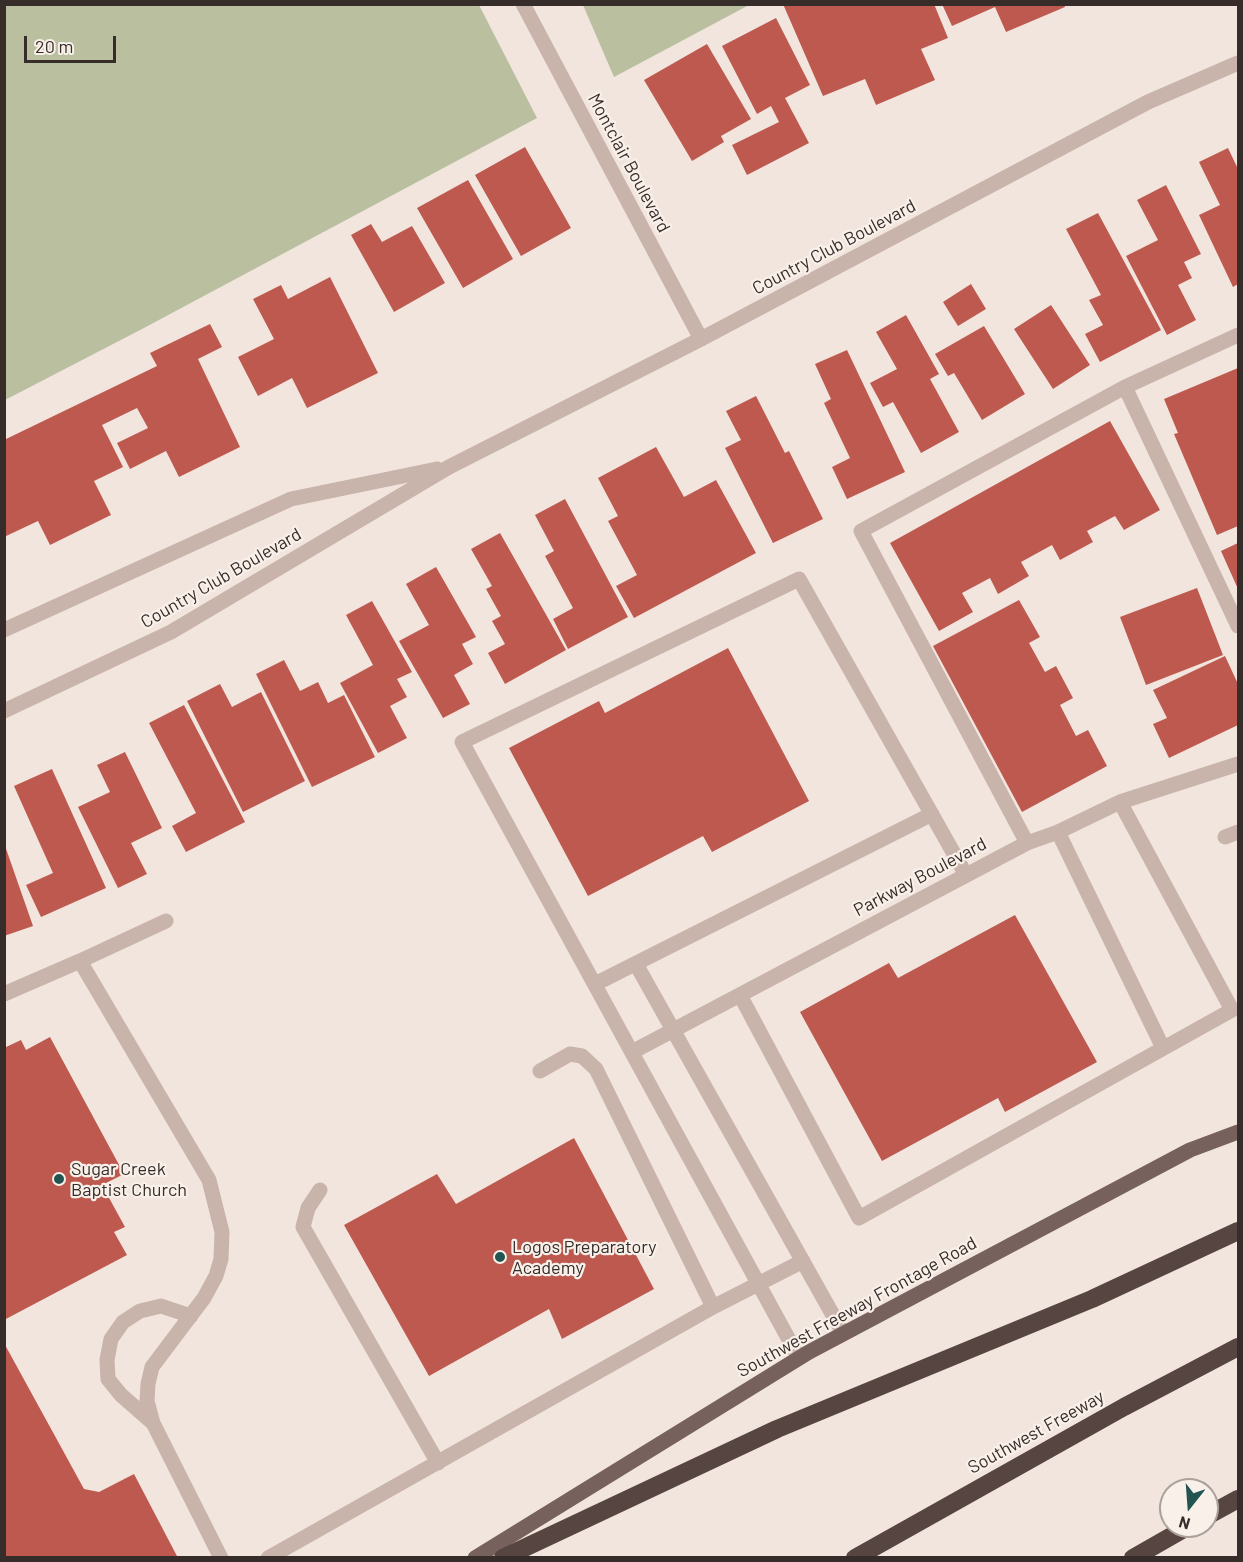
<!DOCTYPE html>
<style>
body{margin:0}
#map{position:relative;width:1243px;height:1562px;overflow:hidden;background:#f1e5de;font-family:Barlow,sans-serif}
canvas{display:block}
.frame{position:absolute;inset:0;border:6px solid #362c29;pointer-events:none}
.north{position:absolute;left:1159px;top:1478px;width:60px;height:60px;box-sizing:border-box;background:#f9f0ea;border:2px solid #aba29d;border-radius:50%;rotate:197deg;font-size:16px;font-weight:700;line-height:24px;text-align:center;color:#362c29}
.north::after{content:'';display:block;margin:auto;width:21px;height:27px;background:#225551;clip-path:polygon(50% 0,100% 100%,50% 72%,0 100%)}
.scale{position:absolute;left:24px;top:36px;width:92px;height:27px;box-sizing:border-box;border:3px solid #362c29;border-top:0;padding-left:8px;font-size:18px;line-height:21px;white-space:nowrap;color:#362c29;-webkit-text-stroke:4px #f9f0ea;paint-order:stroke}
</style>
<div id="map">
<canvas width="1243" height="1562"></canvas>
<div class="frame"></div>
<div class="north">N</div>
<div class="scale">20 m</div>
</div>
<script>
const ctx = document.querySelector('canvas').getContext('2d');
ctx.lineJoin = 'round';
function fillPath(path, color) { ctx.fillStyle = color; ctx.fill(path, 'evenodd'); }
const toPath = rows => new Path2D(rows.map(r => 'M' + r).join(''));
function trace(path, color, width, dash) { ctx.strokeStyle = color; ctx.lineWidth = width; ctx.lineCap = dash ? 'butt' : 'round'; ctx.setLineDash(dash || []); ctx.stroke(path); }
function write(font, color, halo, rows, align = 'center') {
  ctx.font = font + ' Barlow,sans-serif'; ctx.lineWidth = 4.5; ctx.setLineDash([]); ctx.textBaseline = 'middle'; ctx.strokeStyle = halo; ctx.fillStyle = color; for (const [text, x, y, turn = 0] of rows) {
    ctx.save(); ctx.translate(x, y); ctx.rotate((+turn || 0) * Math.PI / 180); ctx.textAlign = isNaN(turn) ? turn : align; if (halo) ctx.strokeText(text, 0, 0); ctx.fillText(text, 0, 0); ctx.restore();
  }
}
fillPath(toPath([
 [5,4,479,5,537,118,142,329,5,400],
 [583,5,749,5,614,77]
]), '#b9bf9f');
fillPath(toPath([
 [783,4,934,4,948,38,921,49,935,80,876,105,865,79,823,96],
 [942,4,1064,4,1065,7,1006,32,995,7,952,26],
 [776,18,810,85,785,98,809,143,747,175,732,145,779,122,771,106,757,114,722,46],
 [707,44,751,119,721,136,724,142,692,161,644,80],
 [525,147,571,228,521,256,475,175],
 [1228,148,1238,169,1238,284,1233,287,1199,215,1220,205,1199,162],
 [468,180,513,259,463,288,417,208],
 [1166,185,1201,254,1184,262,1192,278,1178,285,1196,320,1167,335,1126,256,1158,240,1137,200],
 [1098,213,1161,330,1100,362,1085,334,1103,325,1089,300,1101,295,1066,229],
 [371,224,382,242,412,226,445,283,394,312,351,235],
 [330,277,378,373,307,408,292,378,258,396,238,357,274,339,253,299,281,285,288,299],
 [971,284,986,309,958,326,943,302],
 [1051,305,1090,365,1053,389,1014,329],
 [906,315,939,374,930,379,959,432,921,453,893,402,883,407,870,383,897,369,876,332],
 [210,324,222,347,198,359,240,447,179,477,166,451,130,469,117,443,148,428,137,408,102,425,123,467,94,481,111,515,50,545,38,521,4,537,4,440,157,366,150,353],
 [984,326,1025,394,982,420,954,373,948,376,935,354],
 [847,350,905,472,847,499,832,467,850,458,824,403,831,399,815,364],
 [1238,368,1238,526,1217,535,1174,434,1178,433,1164,399],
 [756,396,785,453,789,451,823,519,773,543,725,448,741,440,726,411],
 [1110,421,1160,510,1124,530,1115,516,1087,531,1093,542,1060,560,1052,545,1021,562,1029,576,998,594,990,578,962,593,973,612,939,631,890,543],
 [656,447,684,497,716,480,756,553,634,618,616,586,637,575,608,521,618,516,598,478],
 [565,499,628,617,568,649,553,619,573,608,545,556,554,551,535,515],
 [500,533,566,650,505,684,488,653,505,644,492,621,501,616,486,589,492,586,471,549],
 [1238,543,1238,589,1221,551],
 [436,567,476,637,462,644,473,664,454,675,470,704,443,718,399,641,429,625,406,584],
 [1197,588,1223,655,1146,685,1120,617],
 [1019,600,1040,637,1029,643,1045,672,1056,666,1073,698,1060,705,1076,736,1088,730,1107,766,1022,812,933,646],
 [372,601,412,672,397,679,407,697,390,706,407,738,378,753,340,683,373,665,346,615],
 [728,648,809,801,712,852,703,836,588,896,509,748,599,701,605,713],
 [1225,656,1238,684,1238,725,1169,758,1153,724,1167,718,1153,690],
 [284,660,300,691,318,682,328,703,344,695,375,757,312,787,256,674],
 [220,684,232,707,261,692,305,781,243,812,187,701],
 [184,705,245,822,186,852,172,826,196,813,149,723],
 [125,752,162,828,131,843,147,874,118,888,78,807,110,792,97,765],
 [52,769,106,888,41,917,26,885,53,873,14,786],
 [4,843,33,926,4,936],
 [1015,915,1097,1062,1005,1112,998,1098,882,1161,800,1012,889,963,898,978],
 [50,1037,124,1174,102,1185,125,1227,114,1232,127,1255,4,1320,4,1048,21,1040,26,1050],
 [574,1138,654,1289,562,1339,549,1309,429,1376,344,1225,437,1174,456,1204],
 [4,1343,84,1489,99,1492,134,1474,178,1558,4,1558]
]), '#be594f');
trace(toPath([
 [523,4,701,339],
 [1125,387,1238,626],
 [4,630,291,499,437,469],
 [4,711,171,632,449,467,701,339,1148,102,1238,63],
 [1058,832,1163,1048],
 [1225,837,1238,832],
 [1027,843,861,531,1125,387,1238,335],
 [80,961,166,921],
 [636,964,843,1333],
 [595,984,932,814],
 [4,994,80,961,209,1180,222,1232,221,1259,216,1276,204,1298,152,1367,148,1384,147,1401,153,1423,221,1558],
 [740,995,859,1218,1232,1010,1120,802],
 [632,1052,1027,843,1058,832,1120,802,1238,764],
 [540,1071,570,1054,582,1056,596,1069,713,1307],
 [320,1190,308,1208,303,1227,438,1463],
 [799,1358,462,742,799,579,966,875],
 [153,1423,121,1395,108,1379,107,1360,111,1339,123,1322,140,1311,161,1306,191,1316],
 [268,1558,713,1307,803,1261]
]), '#c8b4ab', 15);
trace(toPath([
 [475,1558,809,1352,1190,1150,1238,1132]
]), '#77615c', 15);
trace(toPath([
 [1207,1516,1238,1499],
 [503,1558,777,1429,1092,1299,1238,1231],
 [855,1558,1124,1407,1238,1347],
 [1133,1558,1189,1526]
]), '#574541', 18);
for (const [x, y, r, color] of [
 [59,1179,6,"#225551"],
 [500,1257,6,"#225551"]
]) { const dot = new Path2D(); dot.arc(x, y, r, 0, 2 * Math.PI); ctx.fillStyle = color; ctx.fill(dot); trace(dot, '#f9f0ea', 2); }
write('18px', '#362c29', '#f9f0ea', [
 ["Montclair Boulevard",629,163,62],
 ["Country Club Boulevard",834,247,-28],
 ["Country Club Boulevard",221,578,-30],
 ["Parkway Boulevard",920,877,-28],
 ["Southwest Freeway Frontage Road",857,1307,-29],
 ["Southwest Freeway",1036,1432,-29]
]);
write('18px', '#362c29', '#f9f0ea', [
 ["Sugar Creek",71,1169],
 ["Baptist Church",71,1190],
 ["Logos Preparatory",512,1247],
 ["Academy",512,1268]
], 'left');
</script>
